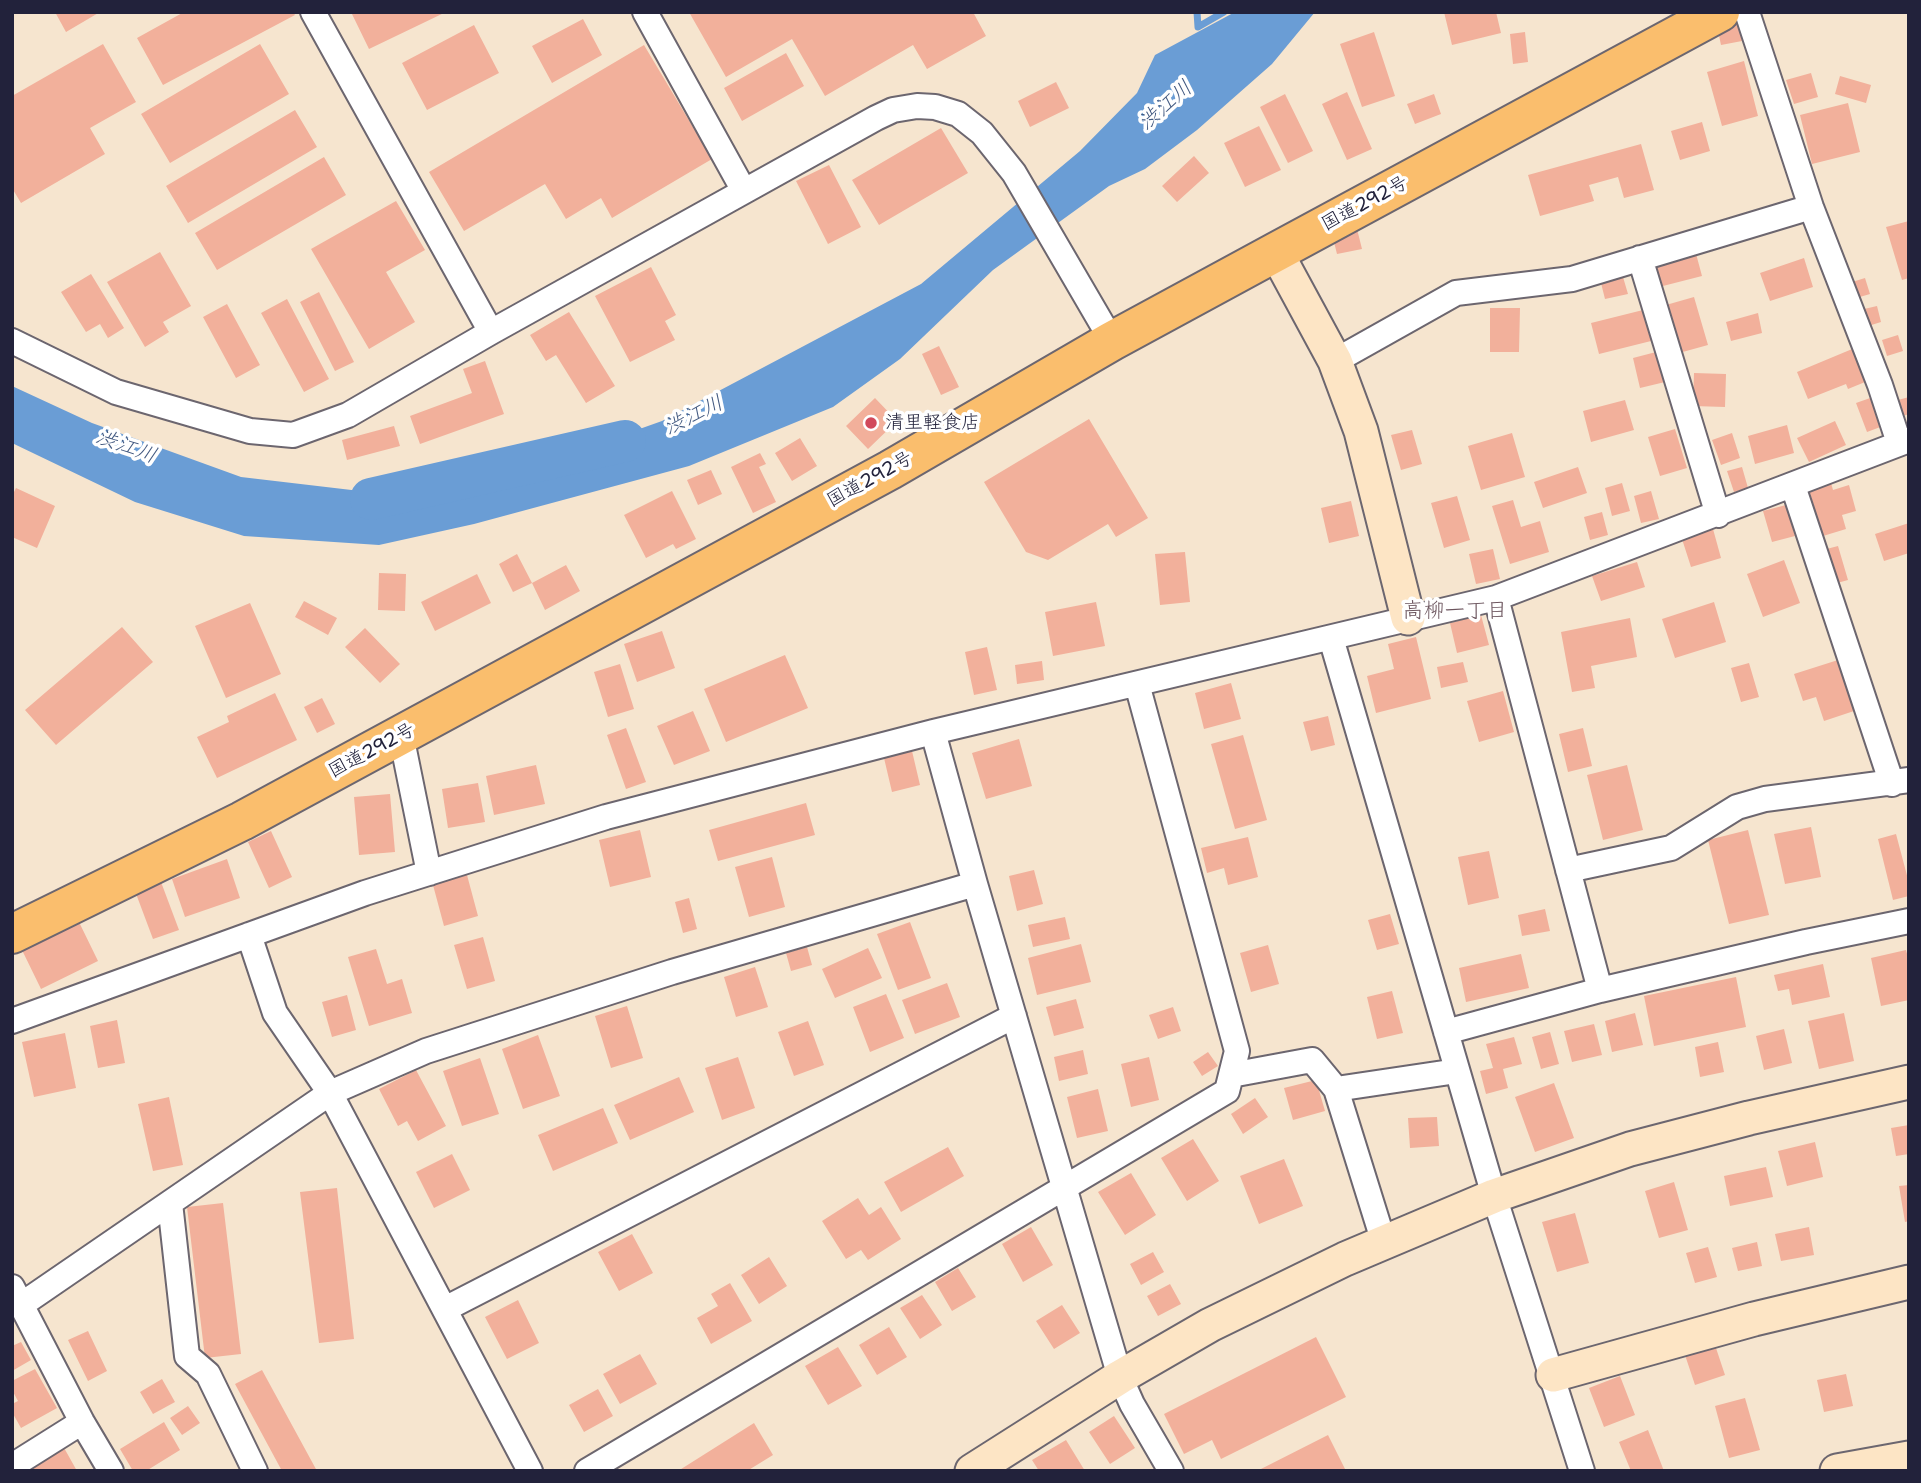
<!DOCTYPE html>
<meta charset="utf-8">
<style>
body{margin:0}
#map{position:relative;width:1921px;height:1483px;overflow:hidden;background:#f6e5cf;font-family:"Shantell Sans",sans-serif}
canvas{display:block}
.frame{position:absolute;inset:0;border:14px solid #22223b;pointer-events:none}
</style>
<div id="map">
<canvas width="1921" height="1483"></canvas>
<div class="frame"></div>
</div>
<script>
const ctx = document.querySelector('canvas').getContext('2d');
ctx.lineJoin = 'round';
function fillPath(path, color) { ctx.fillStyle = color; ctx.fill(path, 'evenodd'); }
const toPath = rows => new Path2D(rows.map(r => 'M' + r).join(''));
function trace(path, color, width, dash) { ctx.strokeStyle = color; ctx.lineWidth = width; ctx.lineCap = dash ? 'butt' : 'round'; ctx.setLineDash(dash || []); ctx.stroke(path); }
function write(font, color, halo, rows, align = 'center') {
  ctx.font = font + ' "Shantell Sans","Klee One",sans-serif'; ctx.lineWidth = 7; ctx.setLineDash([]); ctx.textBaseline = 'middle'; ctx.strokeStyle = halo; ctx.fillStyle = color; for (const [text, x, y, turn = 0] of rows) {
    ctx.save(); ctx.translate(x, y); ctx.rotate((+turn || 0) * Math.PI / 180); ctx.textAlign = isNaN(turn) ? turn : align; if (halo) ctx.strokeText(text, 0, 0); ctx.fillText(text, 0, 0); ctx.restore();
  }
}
fillPath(toPath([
 [1235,12,1315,12,1272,64,1197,130,1145,169,1109,186,993,270,900,359,833,407,689,466,474,524,379,545,244,536,135,502,12,443,12,386,92,423,241,477,360,491,496,480,662,421,921,284,1080,151,1137,93,1155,55]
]), '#6a9dd5');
trace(toPath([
 [1197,12,1198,27,1224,12]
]), '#6a9dd5', 7);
trace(toPath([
 [371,499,625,441]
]), '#6a9dd5', 42);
fillPath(toPath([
 [55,12,100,12,66,32],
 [184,12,293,12,295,15,163,85,137,38],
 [351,12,446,12,369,49],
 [689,12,973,12,986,36,927,69,913,45,825,96,792,39,726,77],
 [1444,12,1496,12,1501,33,1452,45],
 [583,19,602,55,552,83,532,46],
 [1738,22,1742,41,1721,45,1717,26],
 [474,25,499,73,427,110,402,63],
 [1374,32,1395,96,1362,107,1340,44],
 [1525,32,1528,62,1513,64,1510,34],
 [103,44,136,102,90,128,105,154,21,203,12,188,12,96],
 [260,44,289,94,170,163,141,114],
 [644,45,712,159,612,218,601,198,566,219,545,184,464,231,429,172],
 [786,53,804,86,742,121,724,88],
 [1744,61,1758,116,1722,126,1707,72],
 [1811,73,1818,97,1794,104,1786,80],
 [1840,76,1871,85,1866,103,1835,94],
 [1056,82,1069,108,1030,127,1018,101],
 [1347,92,1372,149,1347,160,1322,104],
 [1285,94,1313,151,1288,163,1260,107],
 [1434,94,1441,114,1415,124,1407,104],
 [1848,103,1860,152,1812,164,1800,115],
 [295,110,317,147,188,223,166,186],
 [1702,122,1710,151,1680,160,1671,131],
 [1259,126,1281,170,1245,187,1224,143],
 [941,128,968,173,879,225,852,180],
 [1641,144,1654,190,1624,198,1618,177,1589,185,1594,201,1540,216,1528,175],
 [1194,156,1209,173,1177,202,1162,186],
 [324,157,346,195,217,270,195,233],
 [829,165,861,227,828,244,796,181],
 [396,201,425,250,386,272,415,322,369,349,311,249],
 [1909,221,1909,278,1902,280,1886,227],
 [1356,225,1362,249,1337,254,1331,230],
 [1695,250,1702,276,1659,287,1652,262],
 [160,252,191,306,163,322,169,332,145,347,107,282],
 [1804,258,1813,287,1770,301,1760,273],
 [651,267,676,315,665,321,675,340,630,362,595,296],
 [91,274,124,328,108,338,100,324,86,332,61,292],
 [1623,277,1628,294,1605,299,1601,283],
 [1865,278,1870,294,1853,299,1849,283],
 [319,292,354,362,335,371,300,302],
 [1694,297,1708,345,1679,353,1666,305],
 [287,299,329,379,304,392,261,313],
 [227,304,260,365,236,378,203,317],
 [1877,306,1881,322,1865,327,1860,310],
 [1490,308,1520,308,1519,352,1490,352],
 [1643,310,1651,341,1599,354,1591,323],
 [569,312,615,386,586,403,556,355,546,361,530,335],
 [1758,313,1762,333,1731,341,1726,322],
 [1898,335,1903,351,1887,356,1882,340],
 [939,346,959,387,941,395,922,354],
 [1857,347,1870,380,1848,389,1846,384,1808,399,1797,372],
 [1656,352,1665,382,1640,388,1633,358],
 [485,361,504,414,420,444,410,416,472,393,463,369],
 [1694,373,1726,374,1725,407,1693,406],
 [1873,397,1883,426,1867,432,1856,403],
 [1909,397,1909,414,1903,416,1898,400],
 [875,398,897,421,868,449,846,426],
 [1625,400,1634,430,1591,442,1583,411],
 [1089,419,1148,518,1116,537,1108,524,1048,560,1026,552,984,482],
 [1835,421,1846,445,1809,462,1797,438],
 [1787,425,1794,453,1755,464,1748,436],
 [394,426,400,446,347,460,342,440],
 [1675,429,1687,468,1660,476,1648,437],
 [1412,430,1422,464,1401,470,1391,435],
 [1512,433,1525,477,1481,490,1468,446],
 [1732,433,1740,458,1721,465,1712,440],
 [800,438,817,466,792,481,775,453],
 [760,453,766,464,759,467,776,502,753,513,731,467],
 [1578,467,1587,493,1543,508,1534,482],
 [1742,467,1748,488,1734,492,1727,471],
 [711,470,722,494,698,505,687,480],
 [1622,483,1630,511,1612,516,1605,488],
 [1831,483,1833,490,1849,485,1856,511,1842,515,1846,529,1823,536,1809,490],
 [16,488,55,506,37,548,12,537,12,496],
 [672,491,696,539,676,549,673,544,646,558,624,515],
 [1651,491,1659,519,1641,523,1634,496],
 [1457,496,1470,540,1444,548,1431,503],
 [1513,500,1521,527,1540,521,1549,552,1510,564,1492,506],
 [1351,501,1359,536,1329,543,1321,508],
 [1786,505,1795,536,1772,542,1763,511],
 [1602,512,1608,535,1590,540,1584,517],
 [1909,523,1909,553,1884,561,1875,534],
 [1713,529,1721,558,1691,567,1682,539],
 [1838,546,1848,580,1830,585,1819,551],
 [1493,549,1500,579,1476,584,1469,554],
 [1185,552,1190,602,1160,605,1155,554],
 [517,554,532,583,513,592,499,564],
 [1784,560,1800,603,1763,617,1747,574],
 [1637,562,1645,587,1601,601,1592,576],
 [566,565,580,591,545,610,532,583],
 [379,573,406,574,405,611,378,610],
 [477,574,491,603,435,631,421,602],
 [304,601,337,618,328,635,295,617],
 [1096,602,1105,646,1053,656,1045,612],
 [1714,602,1726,642,1675,658,1662,619],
 [250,603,281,674,226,698,195,626],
 [1481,615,1489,645,1457,653,1450,623],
 [1630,618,1637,657,1591,666,1595,688,1572,692,1561,632],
 [122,627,153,662,56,745,25,710],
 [365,628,400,664,380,683,345,647],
 [662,631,675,668,637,682,624,644],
 [1416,637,1431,699,1376,713,1367,676,1394,669,1388,644],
 [987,647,997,690,974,695,965,652],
 [785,655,808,708,726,742,704,689],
 [1838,660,1854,711,1824,721,1816,697,1803,701,1794,674],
 [1042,661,1044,680,1017,684,1015,665],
 [1463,662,1468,682,1441,688,1437,667],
 [1749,663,1759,697,1741,702,1731,668],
 [620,664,634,709,608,717,594,672],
 [1231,683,1241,719,1204,729,1195,693],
 [1503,691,1514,732,1479,742,1467,701],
 [275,693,297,740,217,778,197,737,229,722,227,716],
 [322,698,335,724,317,733,304,707],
 [693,711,710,751,674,765,657,726],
 [1328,716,1335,745,1311,751,1303,722],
 [626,728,646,782,626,789,607,735],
 [1583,728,1592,766,1568,772,1559,734],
 [1243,735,1267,820,1235,829,1211,744],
 [1019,739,1032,786,986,799,972,753],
 [912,751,920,785,892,792,884,758],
 [536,765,545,804,494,815,486,776],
 [1627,765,1643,830,1603,840,1587,775],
 [478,783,485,822,448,828,442,789],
 [390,794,395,852,359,855,354,797],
 [806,803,815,835,718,861,709,830],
 [1811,827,1821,877,1785,884,1774,834],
 [640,830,651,877,610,887,599,840],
 [1748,830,1769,915,1729,924,1708,840],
 [271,831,292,877,269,888,248,842],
 [1896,834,1909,883,1909,896,1893,900,1878,839],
 [1248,837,1258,877,1228,885,1224,868,1207,873,1201,848],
 [1489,851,1499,898,1468,905,1458,857],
 [772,857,785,907,749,917,735,867],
 [227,859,240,898,185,917,172,879],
 [1034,870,1043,904,1017,911,1009,876],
 [467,875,478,916,444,926,433,885],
 [161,882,179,930,153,939,135,891],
 [689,898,697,929,683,933,675,902],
 [1545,909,1550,931,1522,936,1518,915],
 [1390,914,1399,944,1377,950,1368,920],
 [1065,917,1070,939,1033,947,1028,925],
 [78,920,98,961,41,989,21,948],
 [910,922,931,978,898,990,877,934],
 [483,937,495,981,467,989,454,945],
 [1081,944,1091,982,1037,995,1028,958],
 [1268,945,1279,984,1251,992,1240,953],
 [807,947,812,965,791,971,786,953],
 [868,948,882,978,835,998,822,969],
 [376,949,387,984,402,979,412,1013,369,1026,348,957],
 [1906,950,1909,961,1909,1000,1881,1006,1871,958],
 [1521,954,1529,988,1466,1002,1459,968],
 [1823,964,1830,997,1792,1005,1789,989,1778,991,1774,975],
 [755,967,768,1007,736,1017,724,977],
 [1736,977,1746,1027,1654,1046,1644,996],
 [947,983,960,1017,915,1034,902,1000],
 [1392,991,1403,1033,1377,1039,1367,997],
 [886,994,904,1038,870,1052,853,1007],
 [347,995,356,1030,332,1037,322,1002],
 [1076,999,1084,1028,1054,1036,1046,1007],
 [627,1006,643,1058,611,1068,595,1016],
 [1173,1007,1181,1031,1158,1039,1149,1015],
 [1635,1013,1643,1045,1612,1052,1605,1021],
 [1844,1013,1854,1061,1819,1069,1808,1021],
 [117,1020,125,1063,98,1068,90,1026],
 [808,1021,824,1065,794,1076,778,1032],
 [1594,1024,1602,1055,1572,1062,1564,1031],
 [1784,1029,1792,1063,1764,1070,1756,1036],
 [1550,1032,1559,1064,1541,1069,1532,1037],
 [65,1033,76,1088,34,1097,22,1042],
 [538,1035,560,1096,523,1109,502,1049],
 [1514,1037,1522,1064,1503,1069,1508,1088,1486,1094,1480,1071,1493,1068,1486,1044],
 [1718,1042,1724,1072,1700,1077,1695,1047],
 [1083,1050,1088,1074,1059,1081,1054,1057],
 [1208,1052,1218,1066,1202,1076,1193,1062],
 [738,1057,755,1108,722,1120,705,1068],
 [1149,1057,1159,1100,1131,1107,1121,1064],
 [480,1058,499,1114,462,1126,443,1071],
 [416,1070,446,1126,418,1141,407,1121,398,1126,379,1089],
 [679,1077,694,1112,630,1140,614,1105],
 [1316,1080,1325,1111,1293,1120,1284,1088],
 [1554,1083,1574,1138,1535,1152,1515,1097],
 [1098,1089,1108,1131,1077,1138,1067,1097],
 [169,1097,183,1165,153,1171,138,1104],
 [1255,1098,1268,1117,1243,1134,1231,1114],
 [603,1108,618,1143,553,1171,538,1135],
 [1437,1117,1439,1146,1410,1148,1408,1118],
 [1909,1125,1909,1154,1896,1156,1891,1128],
 [1193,1139,1219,1181,1187,1201,1161,1158],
 [1815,1142,1823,1177,1787,1186,1778,1151],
 [948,1147,964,1176,901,1212,884,1182],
 [452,1154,470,1190,434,1208,416,1172],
 [1284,1159,1303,1206,1259,1224,1240,1176],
 [1766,1167,1773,1197,1730,1206,1724,1176],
 [1131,1173,1156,1215,1125,1235,1098,1192],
 [1674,1182,1688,1230,1659,1238,1645,1191],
 [1909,1185,1909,1221,1905,1222,1899,1186],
 [337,1188,354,1339,319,1343,300,1192],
 [858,1198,869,1215,881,1207,901,1239,868,1260,861,1250,846,1259,822,1221],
 [223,1203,241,1354,205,1358,187,1207],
 [1575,1213,1589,1263,1557,1272,1542,1222],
 [1031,1227,1053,1265,1023,1282,1002,1244],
 [1809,1227,1814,1255,1781,1261,1775,1234],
 [632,1234,653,1273,619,1291,598,1252],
 [1757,1242,1762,1266,1738,1271,1732,1248],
 [1708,1247,1717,1277,1695,1283,1686,1253],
 [1153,1252,1164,1272,1141,1285,1130,1264],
 [769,1257,787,1286,759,1304,741,1275],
 [958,1268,976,1297,952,1311,935,1282],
 [730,1283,752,1321,711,1344,697,1318,718,1306,711,1294],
 [1170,1284,1181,1304,1158,1316,1147,1296],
 [922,1295,942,1325,920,1339,900,1308],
 [518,1300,539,1343,507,1359,485,1317],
 [1062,1305,1080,1333,1054,1349,1036,1321],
 [889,1327,907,1357,877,1375,859,1345],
 [88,1331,107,1371,88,1381,68,1340],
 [1316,1337,1346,1397,1221,1459,1212,1440,1184,1454,1164,1414],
 [1713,1339,1725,1375,1695,1385,1683,1349],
 [21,1342,31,1360,12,1371,12,1346],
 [838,1347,862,1386,828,1405,805,1366],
 [640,1354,657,1384,620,1404,603,1374],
 [35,1369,57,1408,21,1428,12,1412,12,1404,18,1401,12,1390,12,1381],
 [262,1370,317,1471,282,1471,235,1384],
 [1846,1374,1853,1406,1824,1412,1817,1380],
 [1620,1376,1635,1415,1604,1427,1589,1388],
 [162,1379,175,1402,153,1414,140,1392],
 [598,1389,613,1416,584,1432,569,1405],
 [1745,1398,1760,1450,1729,1458,1715,1406],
 [188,1406,200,1423,182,1435,170,1418],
 [1114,1416,1135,1448,1110,1464,1089,1432],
 [164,1422,180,1450,146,1471,133,1471,120,1449],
 [754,1423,773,1455,747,1471,678,1471],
 [1648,1430,1664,1471,1631,1471,1619,1442],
 [1328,1435,1346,1471,1257,1471],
 [1066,1440,1085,1471,1039,1471,1032,1460],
 [63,1446,77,1471,32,1471,29,1466]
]), '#f2b09b');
const street = toPath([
 [313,12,491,332],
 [645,12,744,191],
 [1747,12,1811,207,1880,385,1899,443],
 [1640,258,1718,515],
 [12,341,116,392,250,431,293,435,348,415,491,332,876,118,893,110,917,106,935,107,958,114,982,133,1014,173,1112,341],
 [1335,361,1456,293,1572,279,1811,207],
 [1793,486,1892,784],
 [1496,598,1600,990],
 [1331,638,1494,1196,1582,1471],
 [933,732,975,884,1120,1377,1132,1404,1171,1471],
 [401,735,429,873],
 [1568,870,1671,848,1737,807,1765,799,1909,780],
 [249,935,275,1013,330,1093,530,1471],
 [12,1021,365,893,606,817,933,732,1496,598,1909,440],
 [1446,1032,1600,990,1806,942,1909,921],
 [1231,1075,1312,1060,1336,1089,1457,1071],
 [1336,1089,1384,1243],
 [170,1203,187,1356,208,1374,255,1471],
 [12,1287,82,1422,111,1471],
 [21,1305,330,1093,426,1051,672,972,975,884],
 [445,1309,1014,1016],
 [12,1466,82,1422],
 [587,1471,1227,1091,1237,1051,1137,684]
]);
const secondary = toPath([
 [1276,252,1335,361,1361,431,1408,618],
 [1553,1375,1754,1319,1909,1282],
 [972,1471,1120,1377,1210,1325,1345,1259,1494,1196,1630,1149,1749,1118,1909,1082],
 [1837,1471,1909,1458]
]);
const highway = toPath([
 [12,934,242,821,890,470,1112,341,1276,252,1720,12]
]);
trace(street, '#6c666f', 28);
trace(secondary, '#6c666f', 37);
trace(highway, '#6c666f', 42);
trace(street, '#fff', 24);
trace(secondary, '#fde5c5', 33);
trace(highway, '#fabe6d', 38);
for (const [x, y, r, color] of [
 [871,423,7,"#d1495b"]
]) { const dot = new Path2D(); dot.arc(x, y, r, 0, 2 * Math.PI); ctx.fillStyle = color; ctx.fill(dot); trace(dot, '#fff', 2.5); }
write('19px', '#22223b', '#fff', [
 ["国道292号",1365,204,-28],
 ["国道292号",870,480,-29],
 ["国道292号",372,751,-28]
]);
write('19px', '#22223b', '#fff', [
 ["清里軽食店",885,423]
], 'left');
write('italic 21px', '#425980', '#fff', [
 ["渋江川",1166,106,-41],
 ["渋江川",694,416,-26],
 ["渋江川",126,447,20]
]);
write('21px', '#6b545d', '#fff', [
 ["高柳一丁目",1455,612]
]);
</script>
